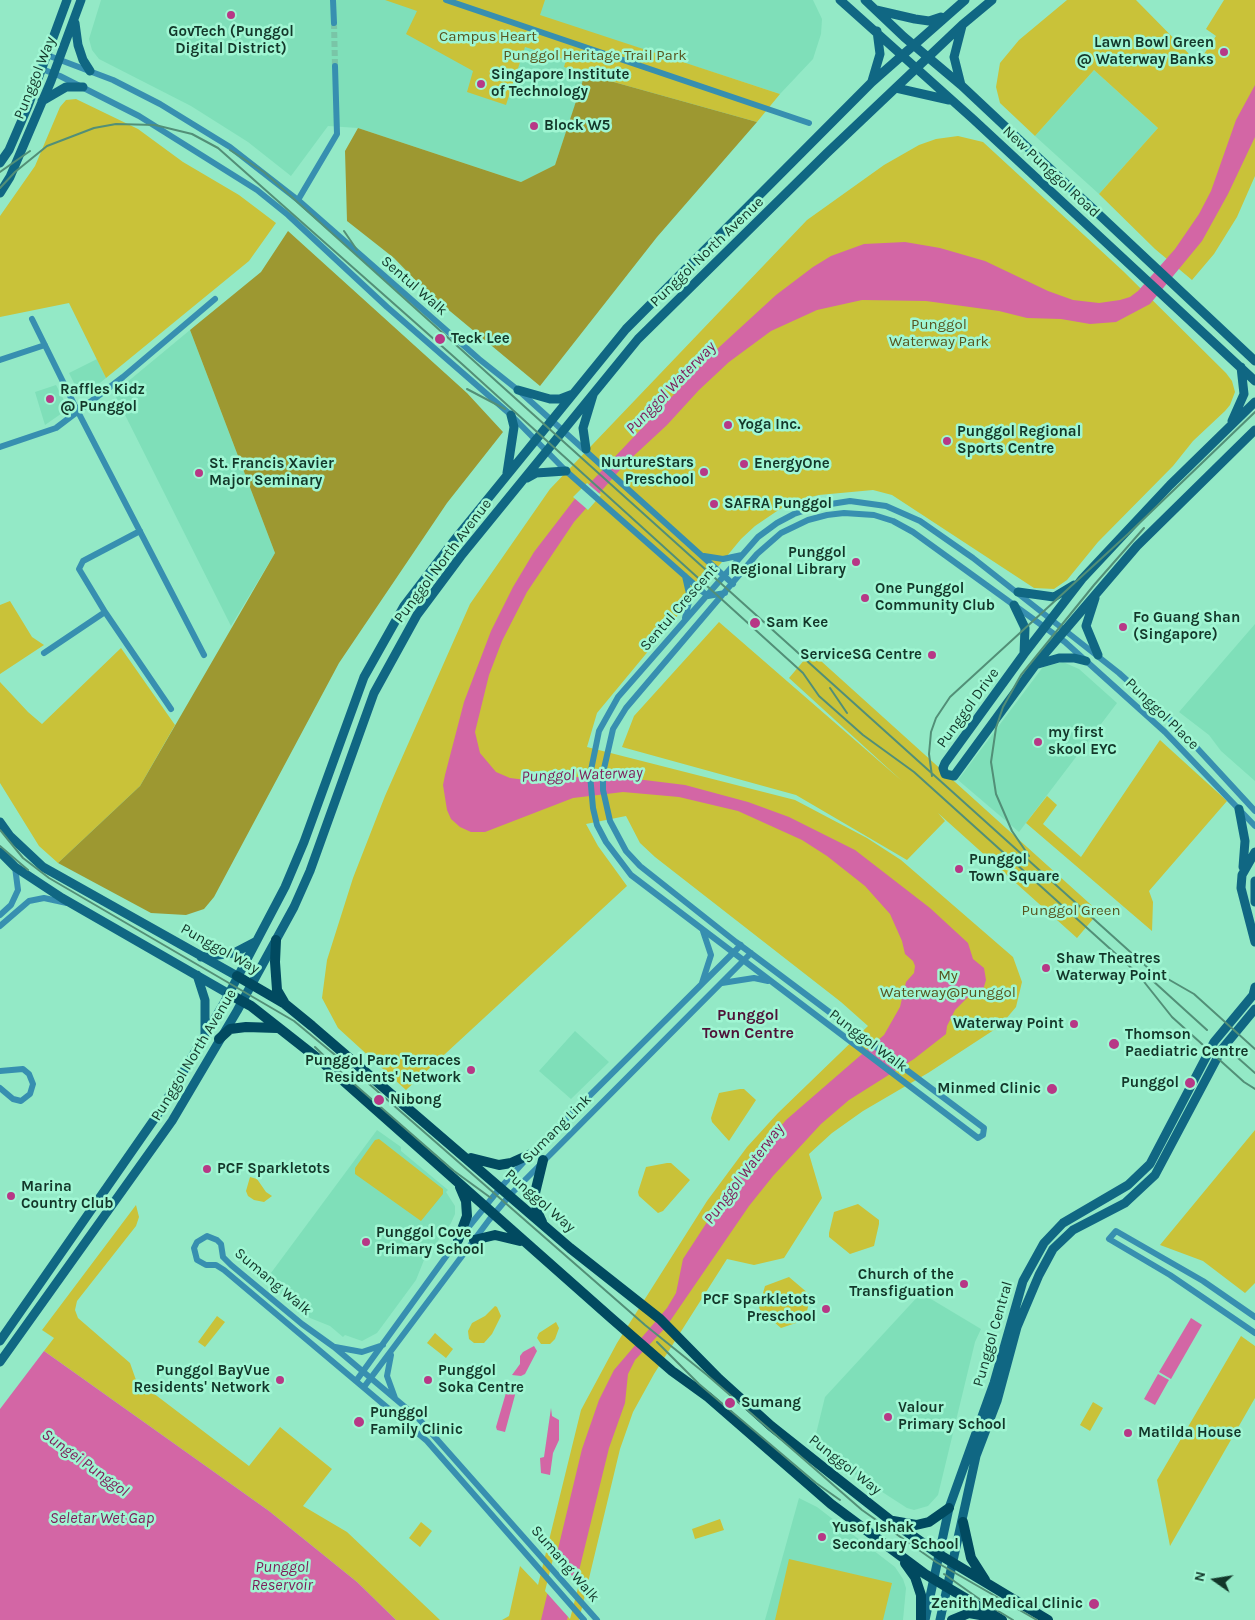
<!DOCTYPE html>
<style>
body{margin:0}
#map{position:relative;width:1255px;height:1620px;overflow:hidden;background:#93e9c6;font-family:Karla,sans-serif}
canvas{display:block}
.north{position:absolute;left:1190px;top:1555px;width:50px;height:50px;-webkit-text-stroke:4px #a0f6d3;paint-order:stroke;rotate:283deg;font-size:14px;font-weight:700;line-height:20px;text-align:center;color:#13372a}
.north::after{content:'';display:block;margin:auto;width:18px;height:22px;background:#13372a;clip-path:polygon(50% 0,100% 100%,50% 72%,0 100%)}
</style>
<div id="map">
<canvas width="1255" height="1620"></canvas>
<div class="north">N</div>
</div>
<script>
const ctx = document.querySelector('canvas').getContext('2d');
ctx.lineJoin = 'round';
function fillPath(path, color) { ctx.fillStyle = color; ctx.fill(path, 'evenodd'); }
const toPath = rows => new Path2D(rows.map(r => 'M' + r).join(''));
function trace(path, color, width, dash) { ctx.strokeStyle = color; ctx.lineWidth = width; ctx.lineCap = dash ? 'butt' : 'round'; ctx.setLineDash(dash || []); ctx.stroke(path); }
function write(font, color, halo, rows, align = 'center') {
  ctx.font = font + ' Karla,sans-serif'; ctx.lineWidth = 5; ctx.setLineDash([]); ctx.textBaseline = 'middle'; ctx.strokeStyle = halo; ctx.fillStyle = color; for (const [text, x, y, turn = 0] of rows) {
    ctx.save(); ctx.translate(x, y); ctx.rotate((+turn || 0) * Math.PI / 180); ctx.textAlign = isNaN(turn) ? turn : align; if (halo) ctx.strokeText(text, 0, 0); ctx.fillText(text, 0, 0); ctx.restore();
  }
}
fillPath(toPath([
 [101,0,813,0,822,19,821,34,813,59,780,94,599,35,555,165,521,182,358,128,328,126,291,176,248,142,191,106,99,59,92,50,89,39],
 [1094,70,1158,128,1099,194,1035,136],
 [190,330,275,553,231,626,114,393],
 [97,359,106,378,84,396,80,395,69,373],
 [56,385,67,406,65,411,45,425,35,392],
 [1255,624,1255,781,1221,751,1209,735,1179,712],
 [1063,662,1079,669,1117,703,1019,832,958,780,1043,667],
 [575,1031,609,1062,571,1099,539,1071],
 [377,1130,401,1147,401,1151,448,1190,446,1192,455,1206,455,1214,451,1223,424,1260,416,1280,377,1333,362,1341,345,1335,343,1337,330,1326,310,1318,265,1281],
 [921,1293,981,1329,975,1342,938,1495,928,1506,914,1510,907,1508,856,1475,827,1453,815,1438,825,1397],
 [799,1498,817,1507,895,1567,903,1579,906,1588,903,1620,765,1620]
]), '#7fdfb9');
fillPath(toPath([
 [385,0,545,0,540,15,780,94,757,122,585,74,564,67,566,60,525,47,506,105,467,92,473,71,406,34,417,11],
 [1067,0,1136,0,1198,63,1216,36,1206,29,1224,0,1255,0,1255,176,1237,217,1214,254,1192,280,1155,249,1099,194,1158,128,1094,70,1035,136,1000,103,996,87,1000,63,1019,40],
 [76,99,138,129,183,162,239,195,276,223,249,261,106,378,69,303,0,317,0,216,35,166,60,107,66,100],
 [958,136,983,142,1123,271,1226,373,1232,381,1235,392,1230,405,1225,411,1193,441,1173,466,1098,542,1067,580,1054,589,1034,588,892,495,873,490,819,495,798,500,780,509,755,526,741,539,597,713,587,747,795,800,867,838,901,860,1013,957,1022,982,1016,1007,1000,1026,928,1073,863,1111,832,1133,809,1154,822,1198,784,1258,754,1265,727,1259,654,1374,633,1412,620,1449,579,1620,502,1620,509,1616,520,1566,538,1585,581,1410,617,1343,707,1201,747,1147,778,1113,868,1026,841,1002,655,857,640,843,626,816,586,824,598,846,627,886,406,1090,338,1028,322,998,327,960,353,878,385,796,470,604,550,489,807,220,884,165,919,145,936,139],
 [10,601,32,637,44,645,0,674,0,605],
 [719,622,902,781,789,678,811,652,1099,912,1077,938,938,813,945,821,907,860,796,795,622,747,634,716],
 [121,648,175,725,140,786,58,863,39,846,0,783,0,682,28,712,42,724],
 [1160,740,1227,801,1149,891,1153,902,1152,931,1026,823,1047,796,1057,805,1043,824,1081,857],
 [740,1089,744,1089,756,1100,729,1141,712,1122,711,1118,719,1093],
 [1255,1130,1255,1283,1245,1293,1203,1261,1160,1245],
 [379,1139,443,1189,443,1194,421,1221,355,1174,355,1168,375,1140],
 [667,1163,671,1163,690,1180,663,1211,658,1213,639,1196,638,1192,646,1167],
 [250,1177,257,1179,266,1192,272,1196,264,1202,254,1200,248,1196,246,1191],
 [858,1204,879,1220,879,1224,874,1246,850,1254,829,1237,829,1233,834,1212],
 [136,1205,139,1217,136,1226,77,1301,75,1310,78,1318,130,1363,136,1380,249,1466,280,1427,332,1469,303,1506,347,1532,440,1620,396,1620,357,1582,269,1511,44,1351,54,1338,42,1330],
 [789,1277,809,1294,810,1298,805,1320,781,1328,760,1310,759,1307,765,1286],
 [495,1306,497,1307,501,1316,492,1334,484,1343,474,1343,469,1339,468,1331,472,1323,485,1316],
 [217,1316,225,1322,205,1347,198,1342],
 [556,1322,559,1328,555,1339,550,1344,541,1344,537,1338,539,1333],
 [435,1333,453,1349,446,1358,427,1343],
 [1241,1336,1255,1346,1255,1398,1170,1546,1157,1480],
 [1093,1402,1103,1408,1090,1431,1080,1425],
 [720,1519,724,1530,695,1539,692,1529],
 [421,1522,432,1531,420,1547,409,1538],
 [789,1559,892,1583,883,1620,775,1620]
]), '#c9c239');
fillPath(toPath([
 [585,74,757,122,657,237,540,386,427,292,394,258,347,221,345,151,358,128,521,182,555,165],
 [288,231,467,393,503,432,447,503,339,663,214,897,204,909,186,915,151,913,58,863,140,786,275,553,190,330,261,272]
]), '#9d9831');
fillPath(toPath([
 [1255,85,1255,137,1228,194,1202,241,1150,304,1116,322,1090,324,1061,319,1027,318,999,311,926,301,862,300,817,310,771,331,729,362,699,390,667,425,626,463,574,522,527,592,502,641,489,675,475,732,480,753,496,772,510,778,526,780,575,777,620,777,685,785,748,802,789,817,855,850,930,908,968,943,973,959,984,968,986,980,983,990,969,996,955,1010,947,1026,946,1034,914,1059,849,1100,821,1124,773,1176,749,1206,666,1327,635,1360,628,1374,625,1403,609,1448,567,1620,541,1620,582,1449,599,1400,614,1370,667,1308,676,1293,683,1259,726,1193,786,1120,884,1035,900,1007,906,982,914,973,915,966,913,961,905,954,902,941,890,914,865,886,827,856,802,840,738,811,679,797,623,792,573,798,485,832,471,832,460,827,451,819,447,810,443,785,445,775,464,702,491,631,513,587,534,552,574,500,715,351,776,295,813,267,831,256,864,244,905,242,940,248,985,261,1048,291,1073,300,1099,303,1120,300,1130,297,1138,291,1175,249,1199,214,1211,191,1236,120],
 [1191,1318,1202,1325,1171,1379,1159,1372],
 [534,1346,537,1351,525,1374,521,1376,512,1375,520,1364,520,1356,523,1352],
 [44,1351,269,1511,357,1582,396,1620,0,1620,0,1409],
 [1158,1374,1169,1380,1155,1405,1144,1399],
 [508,1386,512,1387,515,1395,505,1432,497,1430,496,1427],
 [551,1408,552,1416,559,1420,559,1440,553,1453,550,1475,541,1473,540,1458,544,1457]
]), '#d366a5');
fillPath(toPath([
 [587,483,601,495,588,510,573,497],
 [554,1555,579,1584,570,1619,545,1591]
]), '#93e9c6');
trace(toPath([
 [334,23,335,66]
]), '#79c5a7', 6, [6, 3]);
trace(toPath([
 [333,0,334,23],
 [446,0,809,123],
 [47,55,113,80,160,104,230,147,298,200,479,359,518,390,733,584],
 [42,69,60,76,139,116,257,190,288,215,387,307,511,415,566,471,703,592,708,596,725,593],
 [298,200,337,134,335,66],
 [32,319,75,406,204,655],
 [0,360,45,345],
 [0,447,56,428,123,377,215,299],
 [140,531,83,561,79,569,105,612,171,709],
 [704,556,723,559,742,555],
 [685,576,690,598,685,618],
 [44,653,105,612],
 [1255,811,1173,722,1119,673,973,558,920,521,886,506,850,501,818,506,794,514,777,523,758,537,618,697,599,731,590,775,593,808,597,825,606,842,631,875,978,1138,983,1135,984,1128,736,942,640,866,626,851,610,821,603,790,603,773,613,729,626,708,757,554,781,533,808,520,827,515,844,513,874,515,893,521,913,532,1065,642,1165,732,1255,826],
 [0,915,11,905,18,890,15,867],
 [0,926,29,901,44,898,67,903],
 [702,983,711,955,703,931],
 [722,983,754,978,768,981],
 [0,1071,23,1069,29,1074,33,1084,30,1094,21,1101,13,1099,0,1088],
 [1255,1317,1203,1281,1116,1231,1109,1239,1170,1275,1255,1333],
 [335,1347,362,1352,383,1345],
 [391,1355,387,1376,395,1398],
 [356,1381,458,1240,501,1187,531,1154,741,945],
 [364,1387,489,1220,510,1195,751,953],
 [584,1620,427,1441,224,1270,216,1265,206,1265,197,1260,194,1248,197,1242,207,1236,217,1240,221,1244,223,1257,231,1265,302,1324,334,1347,418,1418,597,1620]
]), '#378fb0', 6);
trace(toPath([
 [840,0,973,119,1255,381],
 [865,0,904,37,961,85,1255,361],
 [876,10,915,19,929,21,941,17],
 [75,23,78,45,83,60,90,71],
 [872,81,880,54,877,31],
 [961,85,954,57,962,26],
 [896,88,949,100],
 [42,101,66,87,83,87],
 [0,163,9,150,28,106,67,0],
 [0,193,10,177,51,81,81,0],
 [518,390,550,399,560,399,573,394],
 [1255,402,1170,485,1082,579,1024,654,945,763,943,768,945,774,954,776,1036,664,1137,546,1255,430],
 [1232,421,1244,394,1241,367],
 [586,449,583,428,593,395],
 [507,473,514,427,511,415],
 [527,478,536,473,566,471],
 [1018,592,1054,597,1074,585],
 [1095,598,1086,626,1098,655],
 [1014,605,1025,628,1024,654],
 [1038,664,1059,658,1074,658,1086,661],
 [1239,809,1245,841,1243,867],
 [0,822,10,836,43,867,237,976],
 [0,852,15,867,62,898,229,994],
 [1255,852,1242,875,1241,888,1255,942],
 [1255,881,1255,902],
 [201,957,234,953,255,942],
 [197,975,205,1000,205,1034],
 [0,1341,160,1111,224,1003,285,887,304,842,364,677,404,606,456,538,626,329,872,82,965,0],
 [0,1362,172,1121,237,1011,294,907,310,871,374,693,417,615,461,556,638,339,827,153,962,25,992,0],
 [925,1620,949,1508,994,1383,1023,1281,1044,1243,1063,1223,1128,1185,1150,1164,1214,1042,1253,995,1255,987],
 [940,1620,976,1456,997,1401,1017,1327,1039,1275,1053,1249,1073,1230,1125,1203,1155,1175,1222,1049,1255,1009]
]), '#106783', 9);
trace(toPath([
 [276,940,275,962,277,990,284,1002],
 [237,976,285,1004,312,1026,570,1248,660,1319,719,1379,771,1426,834,1476,890,1520,940,1555,1048,1620],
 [229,994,251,1006,321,1061,610,1317,672,1371,708,1397,831,1504,925,1574,1002,1620],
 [219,1039,230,1029,246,1027,277,1028],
 [471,1158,499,1165,511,1163,531,1154],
 [542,1222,537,1211,535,1193,543,1160],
 [458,1240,467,1216,466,1201,460,1187],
 [474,1240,495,1235,520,1241],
 [893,1521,916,1525,929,1522,949,1508],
 [963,1522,971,1558,985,1580],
 [905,1563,915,1577,921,1595,921,1620],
 [952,1620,969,1613,991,1617]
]), '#014a60', 10);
trace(toPath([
 [230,150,264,172,1147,967,1194,994,1255,1049],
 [0,172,30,151],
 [0,188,15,172,47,146,94,128,116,124,155,125,192,134,218,148,462,364,803,673,819,696,863,735,914,772,1137,973,1172,1017,1244,1082,1255,1089],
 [344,231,357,250],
 [467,389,505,409],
 [830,688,847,713],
 [932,776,929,754,931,732,936,718,950,697,1128,534,1255,412],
 [0,830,23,858,49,878,294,1021,352,1069,645,1325,707,1375,862,1510,936,1562,1037,1620],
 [0,846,28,870],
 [1029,856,1012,831,996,794,991,762,996,728,1003,707,1021,675,1094,585,1144,528],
 [1142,971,1207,1030],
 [315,1047,345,1076,454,1171,491,1198],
 [1229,1050,1255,1073],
 [657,1342,699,1384,816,1483,840,1500],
 [944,1574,985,1603,1013,1620]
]), '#528f77', 2);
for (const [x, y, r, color] of [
 [231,15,5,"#b73886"],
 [1224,52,5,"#b73886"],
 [481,84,5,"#b73886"],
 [534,126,5,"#b73886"],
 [440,339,6,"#b73886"],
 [50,399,5,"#b73886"],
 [728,425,5,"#b73886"],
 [947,441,5,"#b73886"],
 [744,464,5,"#b73886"],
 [704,472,5,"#b73886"],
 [199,473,5,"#b73886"],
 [714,504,5,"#b73886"],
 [856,562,5,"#b73886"],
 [865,598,5,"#b73886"],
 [755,623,6,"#b73886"],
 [1123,627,5,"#b73886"],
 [932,655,5,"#b73886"],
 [1038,742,5,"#b73886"],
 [959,869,5,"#b73886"],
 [1046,968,5,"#b73886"],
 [1074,1024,5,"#b73886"],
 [1114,1044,6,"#b73886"],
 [471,1070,5,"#b73886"],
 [1190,1083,6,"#b73886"],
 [1052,1089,6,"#b73886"],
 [379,1100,6,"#b73886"],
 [207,1169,5,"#b73886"],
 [11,1196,5,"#b73886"],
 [366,1242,5,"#b73886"],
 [964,1284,5,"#b73886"],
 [826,1309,5,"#b73886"],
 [280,1380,5,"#b73886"],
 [428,1380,5,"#b73886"],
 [730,1403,6,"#b73886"],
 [888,1417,5,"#b73886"],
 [359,1422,6,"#b73886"],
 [1128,1433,5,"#b73886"],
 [822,1537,5,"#b73886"],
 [1094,1604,6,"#b73886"]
]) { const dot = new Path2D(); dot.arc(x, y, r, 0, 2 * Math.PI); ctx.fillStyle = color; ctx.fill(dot); trace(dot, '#a0f6d3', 2); }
write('bold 15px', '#13372a', '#a0f6d3', [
 ["GovTech (Punggol",231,32,"center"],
 ["Digital District)",231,49,"center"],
 ["Lawn Bowl Green",1214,43,"right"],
 ["@ Waterway Banks",1214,60,"right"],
 ["Singapore Institute",491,75],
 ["of Technology",491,92],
 ["Block W5",544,126],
 ["Teck Lee",451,339],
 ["Raffles Kidz",60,390],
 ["@ Punggol",60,407],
 ["Yoga Inc.",738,425],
 ["Punggol Regional",957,432],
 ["Sports Centre",957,449],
 ["NurtureStars",694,463,"right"],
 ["Preschool",694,480,"right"],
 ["St. Francis Xavier",209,464],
 ["Major Seminary",209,481],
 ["EnergyOne",754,464],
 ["SAFRA Punggol",724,504],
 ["Punggol",846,553,"right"],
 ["Regional Library",846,570,"right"],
 ["One Punggol",875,589],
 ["Community Club",875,606],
 ["Fo Guang Shan",1133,618],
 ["(Singapore)",1133,635],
 ["Sam Kee",766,623],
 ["ServiceSG Centre",922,655,"right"],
 ["my first",1048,733],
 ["skool EYC",1048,750],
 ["Punggol",969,860],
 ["Town Square",969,877],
 ["Shaw Theatres",1056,959],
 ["Waterway Point",1056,976],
 ["Waterway Point",1064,1024,"right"],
 ["Thomson",1125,1035],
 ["Paediatric Centre",1125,1052],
 ["Punggol Parc Terraces",461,1061,"right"],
 ["Residents' Network",461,1078,"right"],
 ["Punggol",1179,1083,"right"],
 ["Minmed Clinic",1041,1089,"right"],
 ["Nibong",390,1100],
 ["PCF Sparkletots",217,1169],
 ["Marina",21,1187],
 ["Country Club",21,1204],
 ["Punggol Cove",376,1233],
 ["Primary School",376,1250],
 ["Church of the",954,1275,"right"],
 ["Transfiguation",954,1292,"right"],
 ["PCF Sparkletots",816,1300,"right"],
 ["Preschool",816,1317,"right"],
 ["Punggol BayVue",270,1371,"right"],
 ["Residents' Network",270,1388,"right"],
 ["Punggol",438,1371],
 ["Soka Centre",438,1388],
 ["Sumang",741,1403],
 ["Valour",898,1408],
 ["Primary School",898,1425],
 ["Punggol",370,1413],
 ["Family Clinic",370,1430],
 ["Matilda House",1138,1433],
 ["Yusof Ishak",832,1528],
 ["Secondary School",832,1545],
 ["Zenith Medical Clinic",1083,1604,"right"]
], 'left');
write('15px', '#57541f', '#a0f6d3', [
 ["Campus Heart",488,37],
 ["Punggol Heritage Trail Park",595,56],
 ["Punggol",939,325],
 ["Waterway Park",939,342],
 ["Punggol Green",1071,911],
 ["My",948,976],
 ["Waterway@Punggol",948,993]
]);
write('15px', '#13372a', '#a0f6d3', [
 ["Punggol Way",35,78,-68],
 ["New Punggol Road",1051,172,43],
 ["Punggol North Avenue",707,252,-44],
 ["Sentul Walk",414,286,41],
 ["Punggol North Avenue",443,561,-53],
 ["Sentul Crescent",679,608,-49],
 ["Punggol Drive",968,708,-54],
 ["Punggol Place",1162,714,44],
 ["Punggol Way",220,949,29],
 ["Punggol Walk",868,1041,37],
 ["Punggol North Avenue",194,1055,-59],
 ["Sumang Link",557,1129,-45],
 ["Punggol Way",540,1201,41],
 ["Sumang Walk",273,1282,40],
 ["Punggol Central",993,1334,-74],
 ["Punggol Way",845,1465,38],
 ["Sumang Walk",565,1564,49]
]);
write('italic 16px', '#7e1c5a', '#a0f6d3', [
 ["Punggol Waterway",671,388,-46],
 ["Punggol Waterway",582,775,-2],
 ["Punggol Waterway",744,1174,-53],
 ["Sungei Punggol",85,1463,36],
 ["Seletar Wet Gap",102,1518],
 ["Punggol",282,1567],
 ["Reservoir",282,1585]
]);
write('bold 16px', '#4f1238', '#a0f6d3', [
 ["Punggol",748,1015],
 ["Town Centre",748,1033]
]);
</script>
